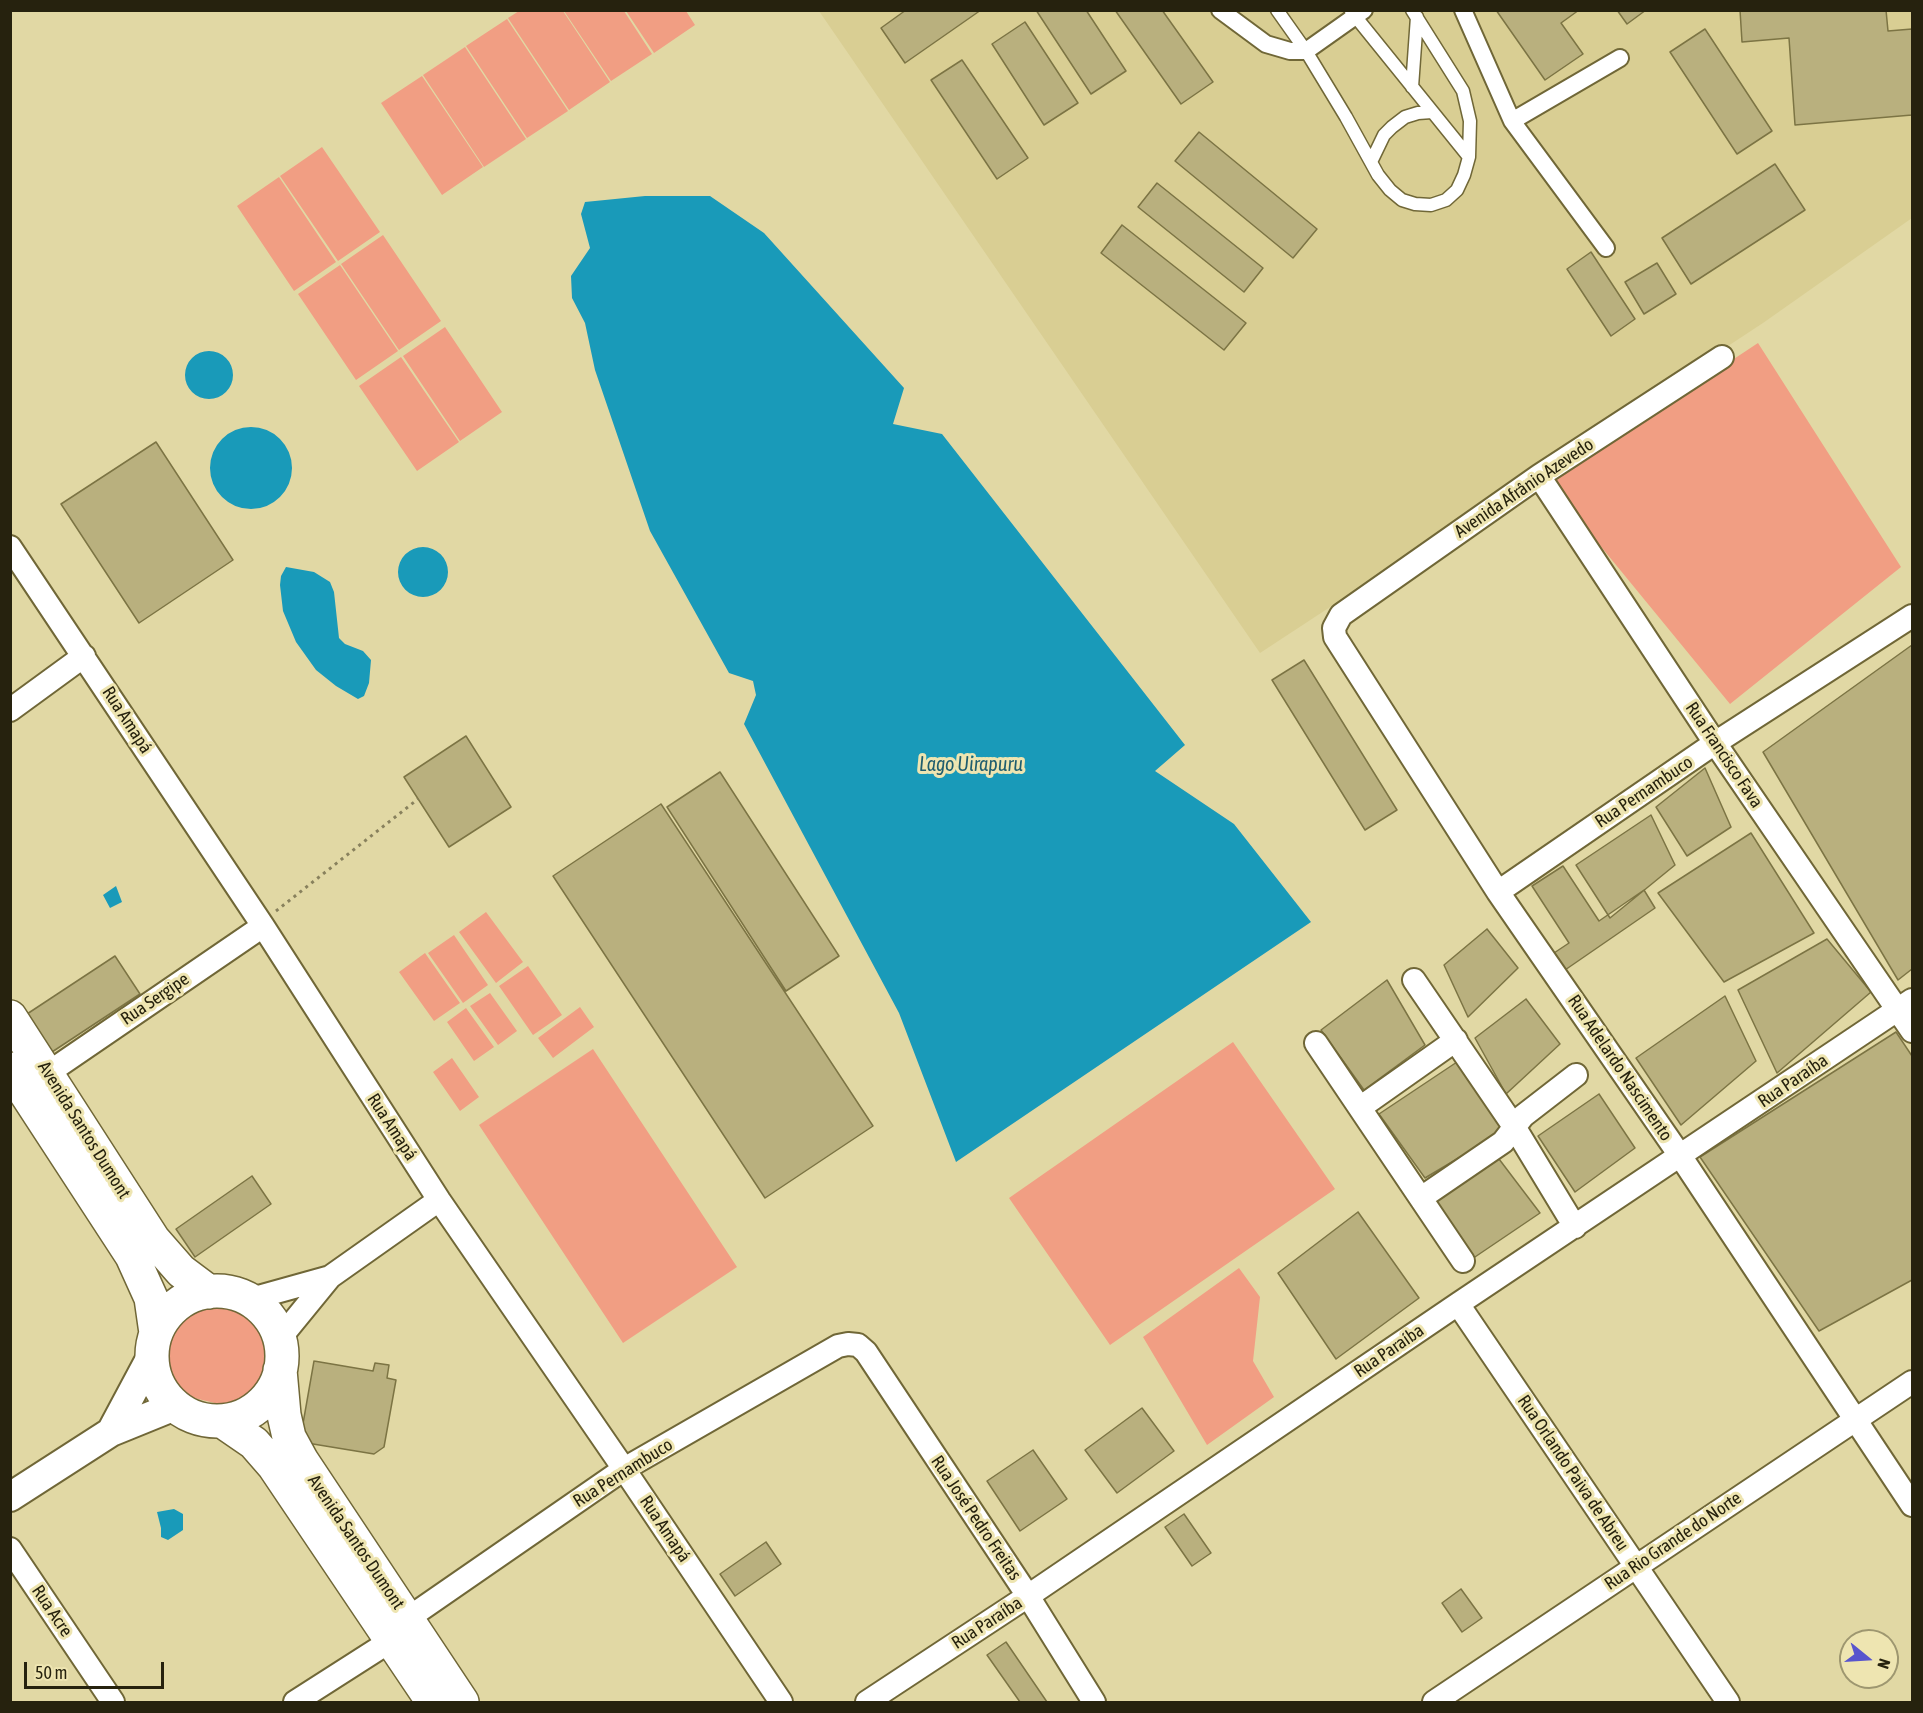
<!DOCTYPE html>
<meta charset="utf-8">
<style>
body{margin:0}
#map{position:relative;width:1923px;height:1713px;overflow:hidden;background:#e1d8a4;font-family:"Asap Condensed",sans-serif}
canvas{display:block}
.frame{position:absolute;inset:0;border:12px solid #26220e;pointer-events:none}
.north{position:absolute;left:1839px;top:1629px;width:60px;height:60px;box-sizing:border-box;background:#eee5b1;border:2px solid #9e9770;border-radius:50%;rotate:108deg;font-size:16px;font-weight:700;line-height:24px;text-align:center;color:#26220e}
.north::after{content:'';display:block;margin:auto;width:21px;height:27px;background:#5855cd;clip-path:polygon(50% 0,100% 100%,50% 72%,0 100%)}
.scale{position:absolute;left:24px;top:1662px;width:140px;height:27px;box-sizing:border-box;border:3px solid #26220e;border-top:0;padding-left:8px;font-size:18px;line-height:21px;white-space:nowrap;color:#26220e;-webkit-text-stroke:4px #eee5b1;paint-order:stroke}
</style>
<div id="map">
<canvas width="1923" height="1713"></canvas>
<div class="frame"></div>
<div class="north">N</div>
<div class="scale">50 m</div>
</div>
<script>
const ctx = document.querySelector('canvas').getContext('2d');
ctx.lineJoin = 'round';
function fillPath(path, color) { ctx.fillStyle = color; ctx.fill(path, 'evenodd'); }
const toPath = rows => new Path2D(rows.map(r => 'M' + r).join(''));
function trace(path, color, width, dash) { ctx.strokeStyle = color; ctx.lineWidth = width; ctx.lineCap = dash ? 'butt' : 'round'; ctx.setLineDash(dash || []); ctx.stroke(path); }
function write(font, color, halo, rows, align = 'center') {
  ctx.font = font + ' "Asap Condensed",sans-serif'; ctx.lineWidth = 6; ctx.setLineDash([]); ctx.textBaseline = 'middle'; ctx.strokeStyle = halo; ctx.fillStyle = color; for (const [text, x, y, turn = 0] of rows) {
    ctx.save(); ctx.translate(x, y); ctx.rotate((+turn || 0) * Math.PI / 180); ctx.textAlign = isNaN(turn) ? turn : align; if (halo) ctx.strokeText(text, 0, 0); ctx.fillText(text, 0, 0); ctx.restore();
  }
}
fillPath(toPath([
 [819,11,1912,11,1912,218,1763,323,1260,653]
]), '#d9ce93');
fillPath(toPath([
 [519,11,563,11,610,82,569,110,508,18],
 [564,11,624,11,652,54,611,81],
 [626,11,686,11,695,25,654,53],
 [507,19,568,111,527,138,466,46],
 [465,47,526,139,484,167,423,75],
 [422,76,483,167,442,195,381,103],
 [322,147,380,232,338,261,280,176],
 [279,177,336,262,294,291,237,206],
 [383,235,441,321,399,350,341,264],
 [340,265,398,351,356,380,298,294],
 [445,327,502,412,460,441,403,356],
 [1758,343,1901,567,1730,704,1548,482],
 [401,357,459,442,417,471,359,386],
 [486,912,523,962,496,983,459,932],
 [454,935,488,985,463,1003,428,953],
 [425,953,460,1003,434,1021,399,972],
 [528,966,562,1015,533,1035,499,986],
 [490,993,517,1031,498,1045,470,1006],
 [580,1007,594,1027,553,1058,538,1038],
 [466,1008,494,1047,474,1061,447,1022],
 [1233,1042,1335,1189,1110,1345,1009,1198],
 [593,1049,737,1267,623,1343,479,1125],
 [452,1058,479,1097,460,1111,433,1072],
 [1239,1268,1260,1297,1253,1361,1274,1397,1207,1445,1143,1337],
 [213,1299,252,1308,275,1342,268,1377,252,1398,227,1406,186,1396,164,1362,169,1331,190,1305]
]), '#f19e83');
fillPath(toPath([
 [645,196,710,196,764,233,904,388,893,424,942,434,1185,745,1155,771,1234,824,1311,922,956,1162,899,1013,744,724,756,695,753,681,729,673,650,531,595,370,585,323,572,298,571,276,590,248,581,214,585,202],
 '185 375a24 24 0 1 1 48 0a24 24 0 1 1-48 0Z',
 '210 468a41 41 0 1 1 82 0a41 41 0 1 1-82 0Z',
 '398 572a25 25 0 1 1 50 0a25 25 0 1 1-50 0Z',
 [286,567,314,572,330,582,334,592,339,638,345,644,363,651,371,660,369,683,364,696,358,699,336,686,316,670,296,642,283,611,280,585,281,576],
 [116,886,122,902,110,908,103,895],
 [174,1509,183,1514,183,1530,168,1540,161,1537,161,1528,157,1512]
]), '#199ab9');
const building = toPath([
 [906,10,981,10,905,63,881,28,906,10],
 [1036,10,1086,10,1126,71,1091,94,1036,10],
 [1115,10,1162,10,1213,82,1181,104,1115,10],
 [1496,10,1579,10,1561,23,1583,54,1545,80,1496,10],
 [1617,10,1646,10,1627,24,1617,10],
 [1740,10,1886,10,1888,31,1912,29,1912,115,1795,125,1789,38,1742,42,1740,10],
 [1025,22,1078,103,1044,125,992,44,1025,22],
 [1705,29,1772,131,1737,154,1670,52,1705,29],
 [962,60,1028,158,997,179,931,80,962,60],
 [1199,132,1317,229,1293,258,1175,161,1199,132],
 [1775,164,1805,210,1691,284,1662,238,1775,164],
 [1157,183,1263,268,1244,292,1138,207,1157,183],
 [1122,225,1246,323,1224,350,1101,253,1122,225],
 [1591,252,1635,319,1611,336,1567,269,1591,252],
 [1657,263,1676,294,1644,314,1625,282,1657,263],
 [156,442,233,560,139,623,61,504,156,442],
 [1912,645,1912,969,1898,980,1763,752,1912,645],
 [1304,660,1397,810,1365,830,1272,680,1304,660],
 [466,736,511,807,449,847,404,777,466,736],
 [1705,768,1731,827,1687,856,1656,807,1705,768],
 [720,772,839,956,786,991,667,807,720,772],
 [661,804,873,1126,765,1198,553,876,661,804],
 [1651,815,1675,865,1610,918,1576,865,1651,815],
 [1751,833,1814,933,1724,982,1658,893,1751,833],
 [1563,866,1599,921,1644,890,1655,908,1565,970,1554,953,1569,943,1532,886,1563,866],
 [1487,929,1518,968,1468,1017,1444,965,1487,929],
 [1827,939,1871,992,1777,1073,1738,990,1827,939],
 [115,956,140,994,52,1052,27,1014,115,956],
 [1387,980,1425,1045,1364,1090,1321,1030,1387,980],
 [1725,996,1756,1061,1681,1125,1636,1058,1725,996],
 [1526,999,1560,1044,1506,1094,1475,1038,1526,999],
 [1896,1032,1912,1056,1912,1280,1819,1331,1700,1157,1896,1032],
 [1460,1060,1504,1131,1425,1178,1379,1114,1460,1060],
 [1599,1094,1635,1148,1575,1192,1538,1136,1599,1094],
 [1499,1159,1540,1213,1469,1261,1435,1202,1499,1159],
 [252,1176,271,1204,195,1257,176,1229,252,1176],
 [1358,1212,1419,1298,1336,1359,1278,1273,1358,1212],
 [314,1361,373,1371,375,1363,389,1365,387,1378,396,1380,384,1447,374,1454,307,1443,301,1435,314,1361],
 [1142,1408,1174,1451,1117,1493,1085,1450,1142,1408],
 [1033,1450,1067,1499,1020,1531,987,1481,1033,1450],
 [1184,1514,1211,1553,1192,1566,1165,1527,1184,1514],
 [766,1542,781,1564,735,1596,720,1574,766,1542],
 [1461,1589,1482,1618,1462,1632,1442,1603,1461,1589],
 [1006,1642,1047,1702,1020,1702,987,1655,1006,1642]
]);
fillPath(building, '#b9b07e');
trace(building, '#7c7444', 1.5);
const service = toPath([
 [1277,10,1306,51,1346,117,1378,175,1390,190,1402,200,1415,204,1431,205,1446,200,1457,190,1464,175,1469,157,1470,121,1463,91,1412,10],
 [1351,11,1469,157],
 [1412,87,1417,17],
 [1371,162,1384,135,1392,127,1405,117,1418,113,1432,112]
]);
const pedestrian = toPath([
 [1220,10,1266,44,1290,51,1306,51,1364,10],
 [1463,10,1512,121,1606,248],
 [1512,121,1620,58]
]);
const minor = toPath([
 [1722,357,1539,476,1341,615,1334,628,1335,637,1498,892,1681,1157,1912,1505],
 [1539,476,1715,743,1912,1031],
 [10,547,263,926,439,1200,624,1469,781,1702],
 [10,710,84,656],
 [1498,892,1715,743,1912,616],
 [1414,980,1515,1128,1575,1227],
 [1316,1043,1463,1261],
 [48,1073,263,926],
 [1361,1107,1456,1040],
 [1421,1198,1503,1142,1523,1116,1576,1075],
 [251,1299,330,1277],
 [1458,1304,1728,1702],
 [281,1337,330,1277,439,1200],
 [10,1549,113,1702],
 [407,1619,624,1469,838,1346,848,1344,858,1345,866,1352,1028,1596,1094,1702],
 [295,1702,392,1640],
 [867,1702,1028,1596,1458,1304,1912,1000],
 [1434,1702,1912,1382]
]);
const tertiary = toPath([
 [111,1432,150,1359],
 [10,1497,111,1432,175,1406]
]);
const primary = toPath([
 [10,1017,153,1239,181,1271,209,1292],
 [10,1069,132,1256,151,1298,156,1333],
 '152 1356a65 65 0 1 1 130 0a65 65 0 1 1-130 0Z',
 [280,1370,284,1415,289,1437,302,1461,462,1702],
 [222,1421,254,1443,274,1466,433,1702]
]);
trace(service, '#706737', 15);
trace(pedestrian, '#706737', 20);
trace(minor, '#706737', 26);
trace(tertiary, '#706737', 32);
trace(primary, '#706737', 36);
trace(toPath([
 [276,911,418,799]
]), '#88815d', 3, [3, 4.5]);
trace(service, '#fff', 12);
trace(pedestrian, '#fff', 16);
trace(minor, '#fff', 22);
trace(tertiary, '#fff', 28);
trace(primary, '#fff', 33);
write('18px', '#26220e', '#eee5b1', [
 ["Avenida Afrânio Azevedo",1524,488,-34],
 ["Rua Amapá",127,720,57],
 ["Rua Francisco Fava",1724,755,56],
 ["Rua Pernambuco",1644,792,-34],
 ["Rua Sergipe",155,999,-34],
 ["Rua Adelardo Nascimento",1620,1068,56],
 ["Rua Paraíba",1793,1081,-34],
 ["Rua Amapá",392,1127,57],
 ["Avenida Santos Dumont",84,1130,58],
 ["Rua Paraíba",1389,1351,-34],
 ["Rua Pernambuco",623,1473,-32],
 ["Rua Orlando Paiva de Abreu",1573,1473,56],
 ["Rua José Pedro Freitas",976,1518,56],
 ["Rua Amapá",665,1529,56],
 ["Rua Rio Grande do Norte",1673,1541,-34],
 ["Avenida Santos Dumont",356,1542,56],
 ["Rua Acre",52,1611,56],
 ["Rua Paraíba",987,1623,-33]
]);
write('italic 20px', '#1f5d6e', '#eee5b1', [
 ["Lago Uirapuru",971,765]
]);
</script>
